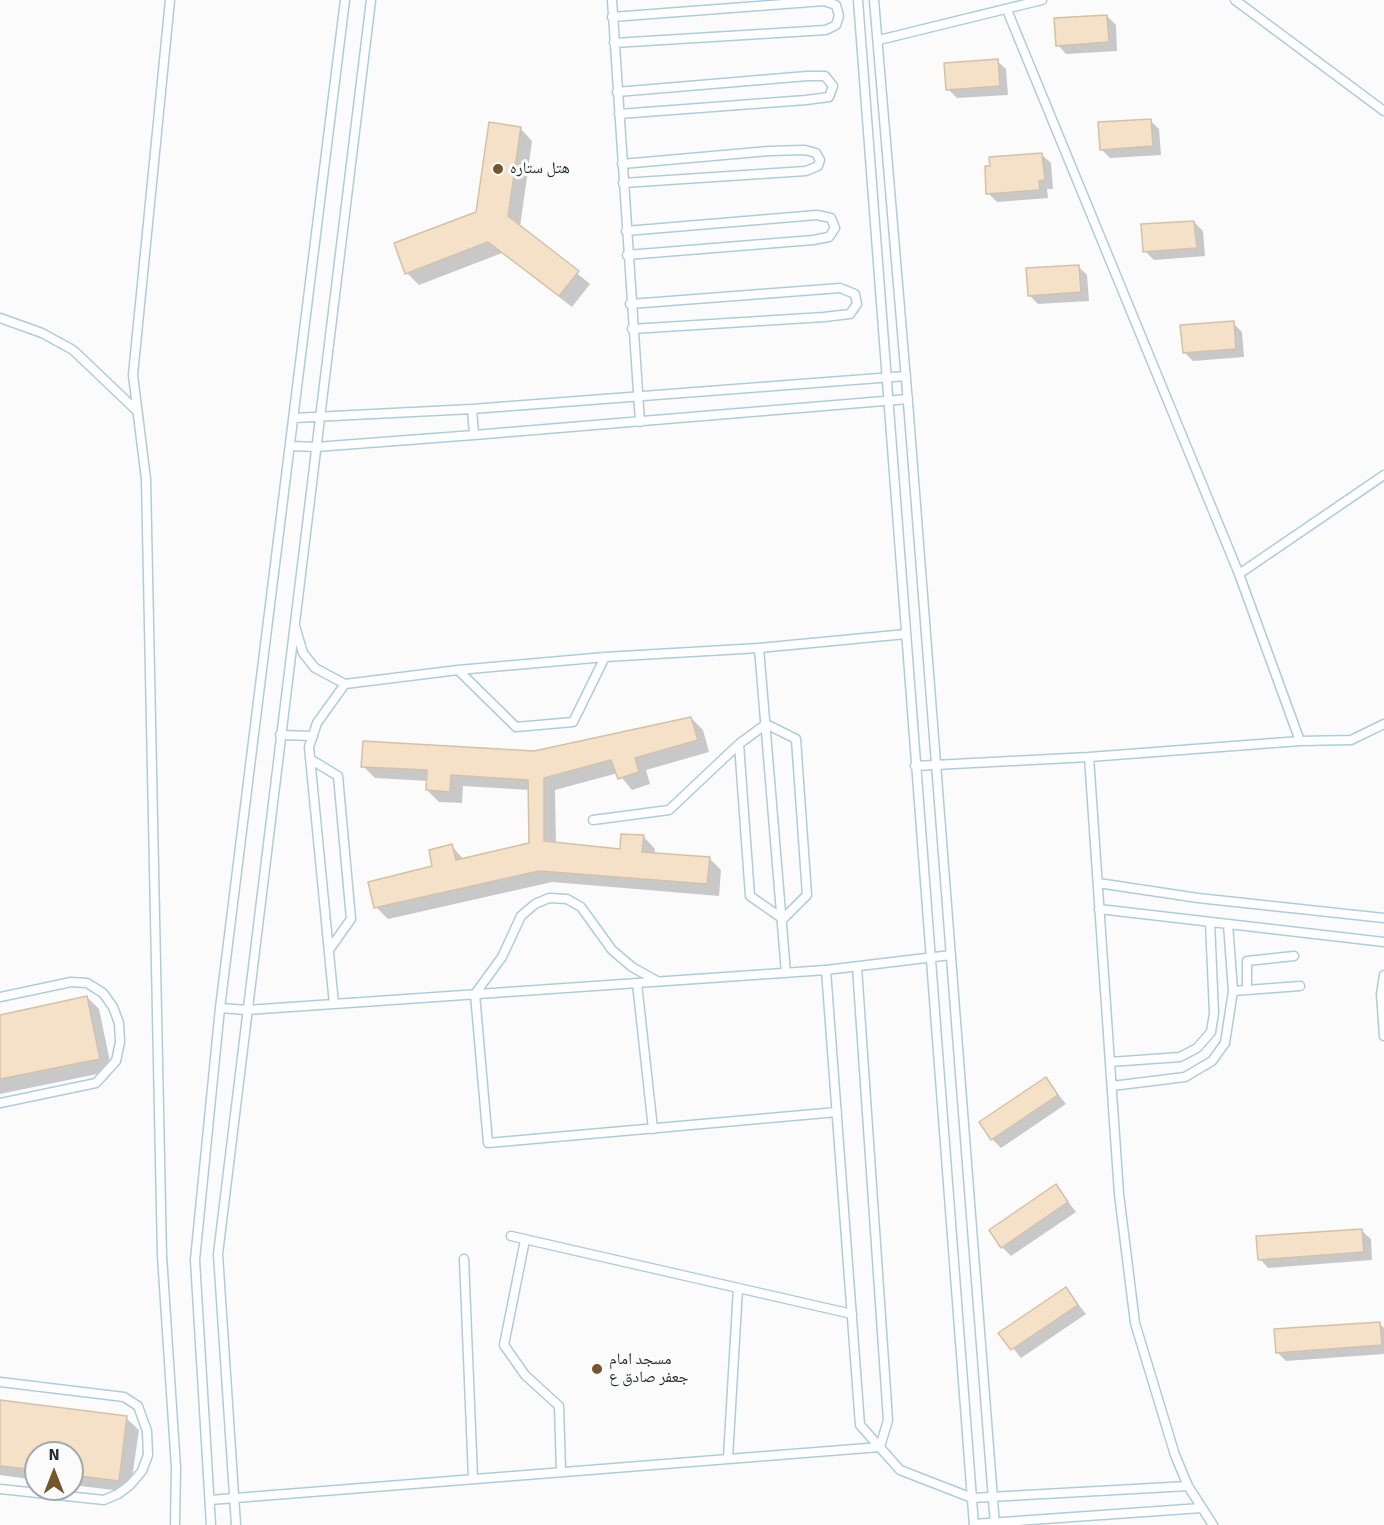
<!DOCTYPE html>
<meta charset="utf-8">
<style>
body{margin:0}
#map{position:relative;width:1384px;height:1525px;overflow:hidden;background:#fbfbfb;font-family:Signika,sans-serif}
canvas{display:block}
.north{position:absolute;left:24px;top:1441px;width:60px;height:60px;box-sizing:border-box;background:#fbfbfb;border:2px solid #a3a8aa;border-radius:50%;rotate:0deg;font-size:16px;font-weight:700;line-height:24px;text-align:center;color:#1f2c31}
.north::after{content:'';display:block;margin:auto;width:21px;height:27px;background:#73562a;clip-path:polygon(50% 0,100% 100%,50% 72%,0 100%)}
</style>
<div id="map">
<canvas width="1384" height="1525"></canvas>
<div class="north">N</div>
</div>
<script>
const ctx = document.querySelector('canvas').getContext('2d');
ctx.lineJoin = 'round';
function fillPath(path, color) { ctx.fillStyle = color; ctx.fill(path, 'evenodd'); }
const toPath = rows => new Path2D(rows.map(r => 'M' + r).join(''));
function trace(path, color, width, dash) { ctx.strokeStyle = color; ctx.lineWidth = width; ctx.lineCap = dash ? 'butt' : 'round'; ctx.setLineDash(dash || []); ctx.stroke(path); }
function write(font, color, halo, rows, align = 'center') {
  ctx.font = font + ' Signika,"Noto Naskh Arabic",sans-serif'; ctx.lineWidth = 6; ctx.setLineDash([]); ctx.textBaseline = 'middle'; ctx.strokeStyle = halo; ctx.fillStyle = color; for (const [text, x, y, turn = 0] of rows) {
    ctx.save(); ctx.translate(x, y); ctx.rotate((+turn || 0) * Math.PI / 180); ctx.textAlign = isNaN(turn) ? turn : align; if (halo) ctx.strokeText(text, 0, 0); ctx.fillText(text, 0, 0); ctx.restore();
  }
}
fillPath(toPath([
 [1107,16,1116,25,1117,51,1066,54,1058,45],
 [997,61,1006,69,1008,95,957,98,948,89],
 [1150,120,1159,129,1161,155,1110,158,1101,149],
 [520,128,532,141,520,227,590,284,572,307,502,253,419,285,407,273,477,213],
 [1042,155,1051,163,1053,189,1047,189,1048,198,997,202,988,193],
 [1194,222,1203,231,1205,256,1154,260,1145,251],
 [1078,266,1087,275,1089,301,1038,304,1029,295],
 [1233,323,1242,332,1244,357,1193,361,1184,352],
 [691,718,703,730,709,752,646,770,650,784,632,790,618,773,555,790,556,844,621,850,643,836,655,849,654,855,709,858,721,870,719,896,552,882,388,919,376,907,434,867,452,846,464,860,531,845,530,790,463,786,462,803,439,802,427,790,428,781,375,778,363,766,534,752],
 [87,997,99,1009,112,1071,0,1094,0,1016],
 [1046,1079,1066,1104,1001,1148,992,1139],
 [1056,1186,1076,1212,1011,1256,1002,1247],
 [1362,1231,1371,1239,1372,1260,1268,1268,1260,1259],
 [1066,1289,1086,1314,1021,1358,1001,1333],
 [1379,1323,1384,1328,1384,1354,1286,1361,1277,1352],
 [0,1402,126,1418,139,1430,130,1492,72,1485,72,1453,36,1453,36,1480,0,1475]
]), '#0003');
const building = toPath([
 [1107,15,1109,42,1056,46,1054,18,1107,15],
 [998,59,1000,86,946,90,944,63,998,59],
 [1151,119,1153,146,1100,150,1098,122,1151,119],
 [489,122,521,127,508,216,579,271,559,296,488,242,405,274,394,243,476,212,489,122],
 [1042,153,1045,180,1039,181,1040,190,986,194,985,166,990,166,989,157,1042,153],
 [1194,221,1197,248,1143,252,1141,224,1194,221],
 [1079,265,1081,292,1028,296,1026,268,1079,265],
 [1234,321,1236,349,1183,353,1180,325,1234,321],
 [691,717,698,740,635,758,639,772,618,779,611,760,544,778,544,841,620,849,621,834,644,835,642,852,710,857,707,884,539,871,374,908,368,882,432,866,429,850,452,844,456,860,529,843,528,780,451,775,450,792,426,790,427,770,361,767,363,741,534,751,691,717],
 [87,996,100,1059,0,1079,0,1015,87,996],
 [1046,1077,1058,1095,991,1140,979,1122,1046,1077],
 [1056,1184,1068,1202,1001,1248,989,1230,1056,1184],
 [1362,1229,1364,1252,1258,1260,1256,1236,1362,1229],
 [1066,1287,1078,1305,1011,1350,998,1333,1066,1287],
 [1380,1322,1382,1345,1276,1353,1274,1329,1380,1322],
 [0,1400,127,1416,119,1481,72,1475,72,1453,36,1453,36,1470,0,1466,0,1400]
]);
fillPath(building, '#f4e1c7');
trace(building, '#d3c1a8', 1.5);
const lane = toPath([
 [170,0,133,375,146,479,162,1256,176,1468,175,1525],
 [612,0,640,422],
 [858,0,974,1525],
 [874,0,909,415,995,1525],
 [1235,0,1384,111],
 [1007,10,1239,574,1300,741],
 [612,17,824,1,836,5,839,16,836,25,826,30,614,43],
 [879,40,1042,0],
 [617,92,807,76,825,76,833,86,829,97,806,100,619,114],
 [622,164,769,151,805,150,816,153,820,160,818,166,806,171,623,183],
 [626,231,817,215,831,218,835,228,829,237,813,240,627,255],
 [630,304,840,288,855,294,857,304,850,314,824,317,632,329],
 [0,318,42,333,73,350,136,410],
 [472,409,474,435],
 [294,418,472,409,906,376],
 [290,446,316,447,474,435,908,399],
 [1239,574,1384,475],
 [295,626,303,653,315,668,345,684,458,670,605,657,759,648,906,634],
 [759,648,786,973],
 [458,670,516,727,573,722,605,657],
 [766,724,796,739,807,895,783,919,750,896,739,744,766,724],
 [280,735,313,736],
 [1089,757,1119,1194,1135,1323,1175,1455,1188,1486,1213,1525],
 [310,759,338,776,351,919,329,950],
 [915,766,1089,757,1300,741,1351,740,1384,724],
 [593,820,669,810,739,744],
 [1098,883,1198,898,1384,918],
 [1099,909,1384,942],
 [857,967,888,1420,880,1447],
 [826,970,860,1425,900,1470,972,1498,1188,1486],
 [1384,975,1381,994,1384,1036],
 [657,981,632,967,612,950,581,907,567,899,549,898,535,904,521,916,502,957,475,994,488,1143,837,1112],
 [637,983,653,1129],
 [1247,990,1247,961,1294,956],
 [1233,991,1300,986],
 [0,997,71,982,87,983,103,993,113,1007,119,1023,120,1042,116,1061,96,1083,0,1103],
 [334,1004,309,747,317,723,345,684],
 [220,1008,247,1010,826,970,951,955],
 [1110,1062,1180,1057,1197,1048,1211,1032,1214,1013,1210,922],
 [1112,1086,1185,1077,1212,1061,1225,1043,1233,991,1228,924],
 [511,1236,852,1314],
 [525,1240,504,1345,525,1375,559,1406,561,1471],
 [464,1259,473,1478],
 [0,1382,124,1397,138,1406,147,1431,148,1455,142,1471,130,1485,118,1494,104,1500,0,1489],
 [728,1458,738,1288],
 [210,1500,880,1447],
 [974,1524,1201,1508],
 [211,1525,195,1260,220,1008,345,0],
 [236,1525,218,1254,371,0]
]);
trace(lane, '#accedb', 11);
trace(lane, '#fff', 8);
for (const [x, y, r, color] of [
 [498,169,6,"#73562a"],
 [597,1369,6,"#73562a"]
]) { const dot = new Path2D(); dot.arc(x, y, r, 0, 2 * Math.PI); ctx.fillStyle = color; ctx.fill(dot); trace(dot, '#fbfbfb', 2); }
write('16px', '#1f2c31', '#fbfbfb', [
 ["هتل ستاره",510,169],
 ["مسجد امام",609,1360],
 ["جعفر صادق ع",609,1378]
], 'left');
</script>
